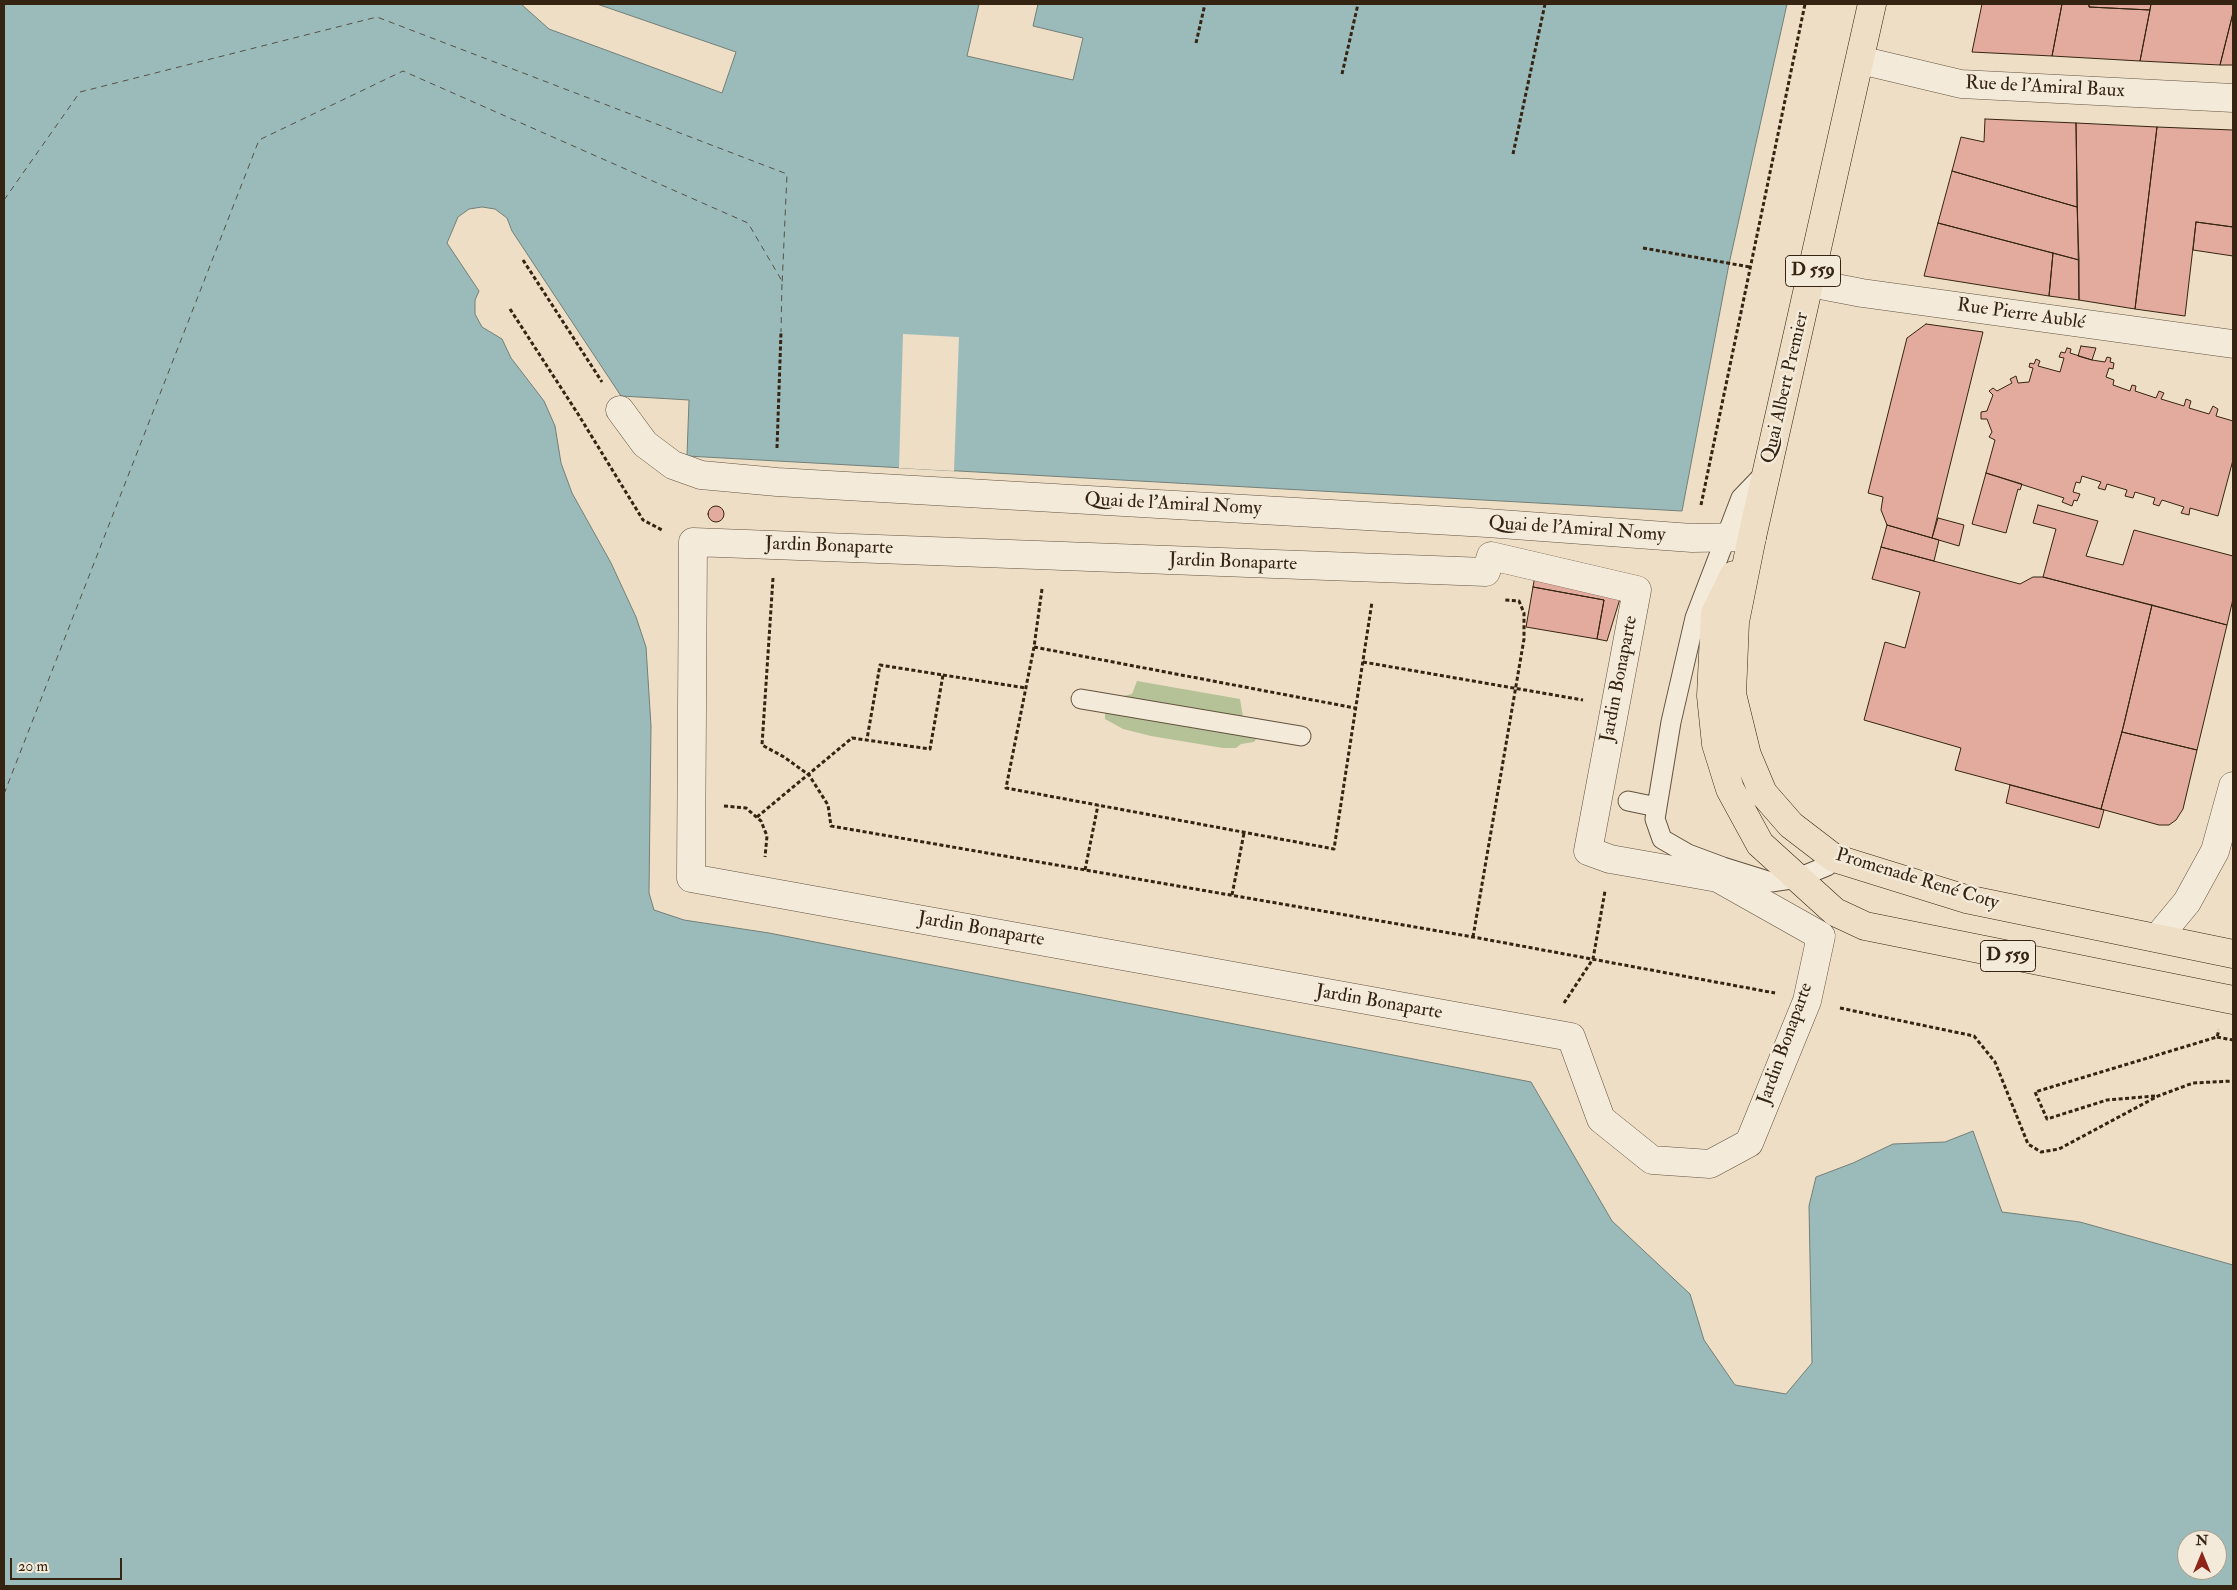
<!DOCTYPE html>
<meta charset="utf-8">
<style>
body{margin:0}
#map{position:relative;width:2237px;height:1590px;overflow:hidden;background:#eddec5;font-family:"IM FELL Double Pica",serif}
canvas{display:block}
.frame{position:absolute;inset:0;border:5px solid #352412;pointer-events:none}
.north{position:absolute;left:2177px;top:1530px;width:50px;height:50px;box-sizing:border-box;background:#f3ead9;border:1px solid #a79b89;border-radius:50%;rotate:0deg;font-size:14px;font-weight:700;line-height:20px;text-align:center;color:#352412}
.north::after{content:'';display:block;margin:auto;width:18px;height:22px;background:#8f2418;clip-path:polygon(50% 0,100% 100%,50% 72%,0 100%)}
.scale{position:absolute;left:10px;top:1558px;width:112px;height:22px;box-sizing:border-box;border:2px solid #352412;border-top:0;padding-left:6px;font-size:15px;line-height:18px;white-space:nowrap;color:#352412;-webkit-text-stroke:4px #f3ead9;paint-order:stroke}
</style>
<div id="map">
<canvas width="2237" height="1590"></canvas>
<div class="frame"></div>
<div class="north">N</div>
<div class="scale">20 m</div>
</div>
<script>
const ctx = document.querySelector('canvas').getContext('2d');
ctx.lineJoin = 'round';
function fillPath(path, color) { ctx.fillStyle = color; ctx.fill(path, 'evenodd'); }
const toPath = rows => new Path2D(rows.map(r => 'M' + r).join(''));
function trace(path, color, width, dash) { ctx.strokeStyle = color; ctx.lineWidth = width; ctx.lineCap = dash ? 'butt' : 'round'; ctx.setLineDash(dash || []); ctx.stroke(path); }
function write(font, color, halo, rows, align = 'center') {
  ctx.font = font + ' "IM FELL Double Pica",serif'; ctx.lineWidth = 5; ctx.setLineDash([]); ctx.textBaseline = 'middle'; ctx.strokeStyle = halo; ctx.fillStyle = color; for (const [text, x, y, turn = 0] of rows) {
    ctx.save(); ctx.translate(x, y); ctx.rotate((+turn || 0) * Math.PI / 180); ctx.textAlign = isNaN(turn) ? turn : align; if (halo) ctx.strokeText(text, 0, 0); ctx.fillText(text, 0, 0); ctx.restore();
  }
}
fillPath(toPath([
 [1137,681,1240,699,1243,717,1259,724,1260,734,1254,742,1241,744,1236,748,1223,748,1151,736,1123,729,1105,719,1105,707,1115,698,1132,694]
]), '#b5c297');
const water = toPath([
 [4,4,521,4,549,29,722,93,736,52,597,4,979,4,967,56,1073,80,1083,38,1033,26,1038,4,1787,4,1729,264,1682,511,687,456,689,400,621,396,512,231,507,218,495,209,482,207,469,209,458,217,447,243,479,291,475,300,475,314,482,327,502,339,511,358,544,401,555,426,561,463,572,493,611,563,636,617,646,647,651,726,649,893,654,910,684,920,769,933,1531,1082,1612,1221,1690,1294,1704,1340,1735,1385,1786,1394,1812,1363,1809,1206,1816,1177,1853,1163,1893,1144,1945,1142,1973,1131,2002,1212,2080,1222,2233,1265,2233,1586,4,1586,4,4],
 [2187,1540,2217,1540,2217,1570,2187,1570,2187,1540]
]);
fillPath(water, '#9bbbbb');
trace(water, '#727f77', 1);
fillPath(toPath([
 [903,334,959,337,954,471,899,468]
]), '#eddec5');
trace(toPath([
 [4,200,80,92,377,17,787,174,782,286],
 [4,794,259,140,403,71,748,223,782,281,781,332]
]), '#545145', 1, [6, 5]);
const building = toPath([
 [1982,4,2062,4,2052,56,1972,52,1982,4],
 [2062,4,2089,4,2089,7,2150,10,2140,61,2052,56,2062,4],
 [2089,4,2151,4,2150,10,2089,7,2089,4],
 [2151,4,2233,4,2233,13,2220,65,2140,61,2151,4],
 [2233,13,2233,65,2220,65,2233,13],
 [1985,119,2076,123,2077,207,1952,171,1961,137,1984,142,1985,119],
 [2076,123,2157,127,2135,309,2079,300,2076,123],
 [2157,127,2233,130,2233,227,2196,222,2185,316,2135,309,2157,127],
 [1952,171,2077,207,2079,260,1938,223,1952,171],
 [2196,222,2233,227,2233,256,2193,250,2196,222],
 [1938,223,2053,253,2049,296,1924,276,1938,223],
 [2053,253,2079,260,2079,300,2049,296,2053,253],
 [1926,324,1983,332,1932,538,1887,525,1881,510,1883,497,1868,493,1907,338,1926,324],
 [2081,346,2096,348,2092,360,2078,356,2081,346],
 [2067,348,2071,349,2070,353,2092,360,2105,362,2107,357,2111,358,2110,362,2114,363,2113,369,2109,368,2106,377,2114,380,2113,385,2130,391,2132,385,2136,386,2135,391,2156,398,2159,391,2164,393,2161,399,2184,406,2186,399,2191,401,2189,408,2209,414,2213,406,2218,409,2216,416,2233,421,2233,460,2218,516,2190,508,2189,515,2181,513,2184,507,2162,500,2159,506,2153,504,2155,498,2135,492,2133,498,2125,496,2127,490,2107,484,2105,490,2098,488,2101,482,2082,476,2080,483,2076,482,2073,492,2080,494,2077,501,2074,500,2072,506,2062,502,2064,498,1986,473,1995,440,1989,437,1992,432,1987,419,1981,419,1981,412,1987,411,1988,408,1993,395,1989,391,1993,388,1997,391,2012,383,2010,379,2016,376,2018,383,2029,382,2033,368,2029,367,2030,363,2034,364,2036,359,2040,361,2038,366,2060,372,2064,358,2059,357,2061,352,2065,353,2067,348],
 [1986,473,2022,484,2020,490,2018,489,2006,533,1972,524,1986,473],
 [2038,505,2098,521,2086,556,2123,565,2134,530,2233,556,2233,599,2227,625,2043,577,2056,529,2033,523,2038,505],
 '708 514a8 8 0 1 1 16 0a8 8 0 1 1-16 0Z',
 [1938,518,1964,525,1959,546,1932,538,1938,518],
 [1887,525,1939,540,1934,561,1881,547,1887,525],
 [1881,547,2020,584,2033,577,2043,577,2152,605,2124,724,2101,809,1955,770,1961,748,1864,720,1885,642,1905,648,1920,592,1872,579,1881,547],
 [1536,570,1623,589,1607,641,1597,639,1604,600,1533,587,1536,570],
 [1533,587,1604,600,1597,639,1526,627,1533,587],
 [2152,605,2227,625,2197,750,2122,732,2152,605],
 [2122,732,2197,750,2183,809,2176,820,2169,825,2159,825,2101,809,2122,732],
 [2010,785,2104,810,2099,828,2006,803,2010,785]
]);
fillPath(building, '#e2ab9d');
trace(building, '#352412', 1);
const service = toPath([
 [1765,473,1741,498,1695,618,1671,722,1655,819,1662,839,1688,854,1723,867,1771,882,1798,878,1827,866,1834,858],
 [1081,699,1301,736],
 [1628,801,1657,807]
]);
const pedestrian = toPath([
 [693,542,1486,572,1491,556,1637,590,1588,851,1610,859,1718,878,1821,936,1807,1001,1749,1143,1710,1164,1652,1160,1601,1119,1571,1037,691,878,693,542]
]);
const minor = toPath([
 [1860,60,1961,84,2233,98],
 [1810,283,1862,293,2233,344],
 [620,410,645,444,673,465,701,475,777,482,1487,523,1692,538,1752,537],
 [2158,937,2187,902,2215,851,2233,786]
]);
const primary = toPath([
 [1872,4,1752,537,1735,622,1732,694,1747,755,1763,793,1791,825,1834,858,1966,899,2233,954],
 [1734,575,1715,614,1711,696,1716,744,1730,789,1760,844,1835,912,1865,926,2233,1000]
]);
trace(service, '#63523f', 21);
trace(pedestrian, '#63523f', 29);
trace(minor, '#63523f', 29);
trace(primary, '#352412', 29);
trace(toPath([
 [1196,43,1205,4],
 [1342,74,1358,4],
 [1513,154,1545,4],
 [1643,248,1750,267],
 [523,260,602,382],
 [510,309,578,414,643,520,662,530],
 [777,448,781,332],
 [1701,505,1805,4],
 [773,578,762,745,784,757,809,775,828,805,831,826,1473,937,1775,993],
 [1042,589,1034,647,1006,788,1334,849,1372,602],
 [1034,647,1355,708],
 [1363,662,1583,700],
 [943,675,1026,688],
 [724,806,746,808,761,821,767,836,765,857],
 [757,817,852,738,930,749,943,675,880,665,867,739],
 [1085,870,1098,805],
 [1232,895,1244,833],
 [1473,937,1524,639,1524,613,1519,601,1505,600],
 [1564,1003,1593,959,1605,891],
 [1840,1008,1974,1036,1995,1062,2028,1144,2041,1152,2059,1149,2158,1096,2193,1083,2233,1081],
 [2217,1037,2233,1040],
 [2155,1096,2107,1100,2047,1119,2035,1092,2217,1037,2219,1030]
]), '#352412', 3, [4, 2.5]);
trace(service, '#f3ead9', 19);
trace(pedestrian, '#f3ead9', 28);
trace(minor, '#f3ead9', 28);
trace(primary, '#eddec5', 28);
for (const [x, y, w] of [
 [1813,271,55],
 [2008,956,55]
]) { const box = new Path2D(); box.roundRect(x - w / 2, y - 15.5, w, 31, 4); ctx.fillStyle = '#f3ead9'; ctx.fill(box); trace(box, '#352412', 1); }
write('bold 18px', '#352412', null, [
 ["D 559",1813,271],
 ["D 559",2008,956]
]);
write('19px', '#352412', '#f3ead9', [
 ["Rue de l'Amiral Baux",2045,88,3],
 ["Rue Pierre Aublé",2021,315,8],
 ["Quai Albert Premier",1786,388,-77],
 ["Quai de l'Amiral Nomy",1173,505,3],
 ["Quai de l'Amiral Nomy",1577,530,4],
 ["Jardin Bonaparte",829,547,2],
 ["Jardin Bonaparte",1233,563,2],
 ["Jardin Bonaparte",1620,679,-79],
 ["Promenade René Coty",1917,880,17],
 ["Jardin Bonaparte",981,930,10],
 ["Jardin Bonaparte",1379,1003,10],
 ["Jardin Bonaparte",1786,1044,-70]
]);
</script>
